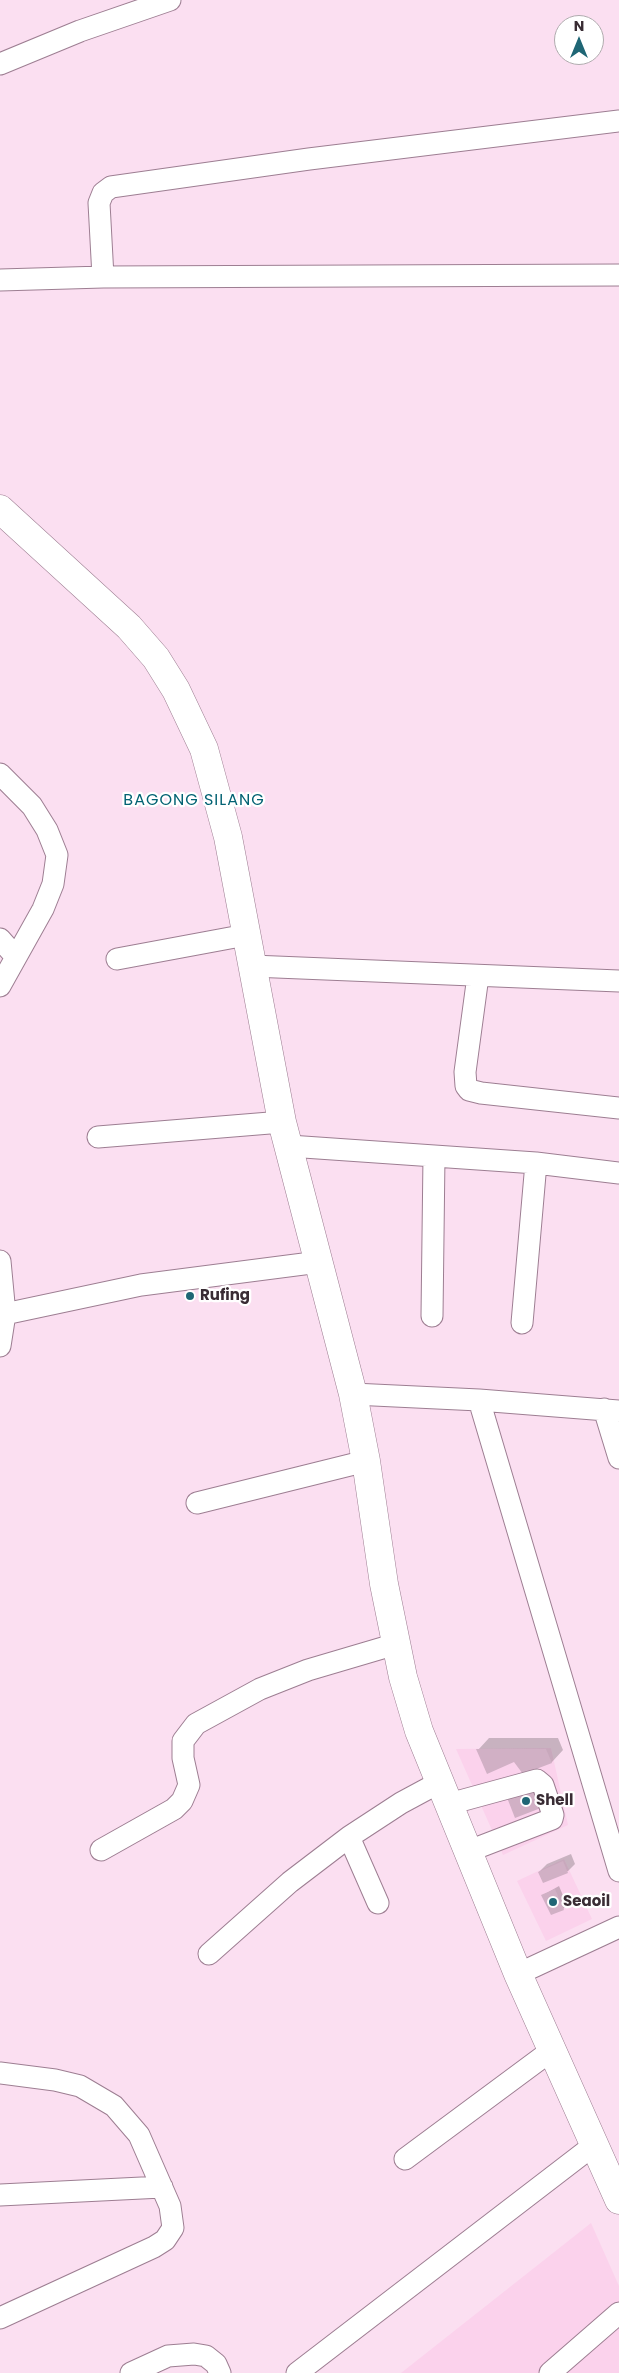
<!DOCTYPE html>
<style>
body{margin:0}
#map{position:relative;width:619px;height:2373px;overflow:hidden;background:#fbdff1;font-family:Poppins,sans-serif}
canvas{display:block}
.north{position:absolute;left:554px;top:15px;width:50px;height:50px;box-sizing:border-box;background:#fff;border:1px solid #b0abae;border-radius:50%;rotate:0deg;font-size:14px;font-weight:700;line-height:20px;text-align:center;color:#392c34}
.north::after{content:'';display:block;margin:auto;width:18px;height:22px;background:#1f6675;clip-path:polygon(50% 0,100% 100%,50% 72%,0 100%)}
</style>
<div id="map">
<canvas width="619" height="2373"></canvas>
<div class="north">N</div>
</div>
<script>
const ctx = document.querySelector('canvas').getContext('2d');
ctx.lineJoin = 'round';
function fillPath(path, color) { ctx.fillStyle = color; ctx.fill(path, 'evenodd'); }
const toPath = rows => new Path2D(rows.map(r => 'M' + r).join(''));
function trace(path, color, width, dash) { ctx.strokeStyle = color; ctx.lineWidth = width; ctx.lineCap = dash ? 'butt' : 'round'; ctx.setLineDash(dash || []); ctx.stroke(path); }
function write(font, color, halo, rows, align = 'center') {
  ctx.font = font + ' Poppins,sans-serif'; ctx.lineWidth = 4.5; ctx.setLineDash([]); ctx.textBaseline = 'middle'; ctx.strokeStyle = halo; ctx.fillStyle = color; for (const [text, x, y, turn = 0] of rows) {
    ctx.save(); ctx.translate(x, y); ctx.rotate((+turn || 0) * Math.PI / 180); ctx.textAlign = isNaN(turn) ? turn : align; if (halo) ctx.strokeText(text, 0, 0); ctx.fillText(text, 0, 0); ctx.restore();
  }
}
fillPath(toPath([
 [551,1748,568,1825,503,1855,456,1749],
 [564,1859,592,1919,546,1941,517,1881],
 [591,2223,619,2286,619,2373,401,2373]
]), '#fbd2ec');
fillPath(toPath([
 [489,1738,558,1738,563,1750,552,1762,524,1773,514,1761,478,1750],
 [571,1854,575,1864,568,1871,544,1882,539,1872,547,1864],
 [559,1886,567,1905,563,1909,543,1895]
]), '#0003');
fillPath(toPath([
 [476,1749,546,1749,552,1763,523,1774,514,1762,487,1774],
 [537,1783,546,1806,515,1818,506,1795],
 [563,1861,568,1873,543,1883,538,1872],
 [555,1889,564,1910,551,1915,541,1895]
]), '#d1b0c5');
const minor = toPath([
 [0,64,80,31,170,0],
 [103,277,99,203,103,193,111,187,309,159,619,121],
 [0,280,103,277,619,275],
 [0,774,32,806,47,830,57,855,53,884,43,909,0,986],
 [0,939,16,957],
 [117,959,246,935],
 [252,966,619,981],
 [478,976,465,1072,466,1086,469,1090,481,1093,619,1108],
 [98,1137,282,1122],
 [289,1146,536,1163,619,1173],
 [0,1261,5,1314,0,1346],
 [0,1315,141,1285,319,1262],
 [432,1316,434,1156],
 [522,1323,536,1163],
 [353,1394,479,1400,619,1411],
 [479,1400,619,1871],
 [604,1409,619,1458],
 [197,1503,366,1461],
 [449,1804,537,1780,543,1785,553,1815,552,1819,469,1851],
 [349,1837,378,1903],
 [101,1850,174,1809,182,1801,189,1785,183,1758,183,1741,196,1724,260,1689,308,1670,396,1644],
 [209,1954,290,1882,349,1837,401,1803,440,1782],
 [518,1974,619,1927],
 [0,2073,55,2080,80,2086,114,2106,139,2135,170,2206,173,2228,165,2240,154,2247,0,2318],
 [405,2159,552,2050],
 [0,2195,162,2187],
 [131,2373,168,2356,194,2354,206,2356,216,2364,220,2373],
 [297,2373,594,2145],
 [550,2373,619,2313]
]);
const major = toPath([
 [0,509,129,627,156,658,176,690,204,749,228,837,282,1122,353,1394,366,1461,384,1584,403,1677,419,1731,518,1974,619,2200]
]);
trace(minor, '#9d7e92', 23);
trace(major, '#9d7e92', 29);
trace(minor, '#fff', 21);
trace(major, '#fff', 28);
for (const [x, y, r, color] of [
 [190,1296,5,"#1f6675"],
 [526,1801,5,"#1f6675"],
 [553,1902,5,"#1f6675"]
]) { const dot = new Path2D(); dot.arc(x, y, r, 0, 2 * Math.PI); ctx.fillStyle = color; ctx.fill(dot); trace(dot, '#fff', 2); }
write('bold 15px', '#392c34', '#fff', [
 ["Rufing",200,1296],
 ["Shell",536,1801],
 ["Seaoil",563,1902]
], 'left');
ctx.letterSpacing = '1px';
write('16px', '#036273', '#fff', [
 ["BAGONG SILANG",194,801]
]);
ctx.letterSpacing = '0px';
</script>
